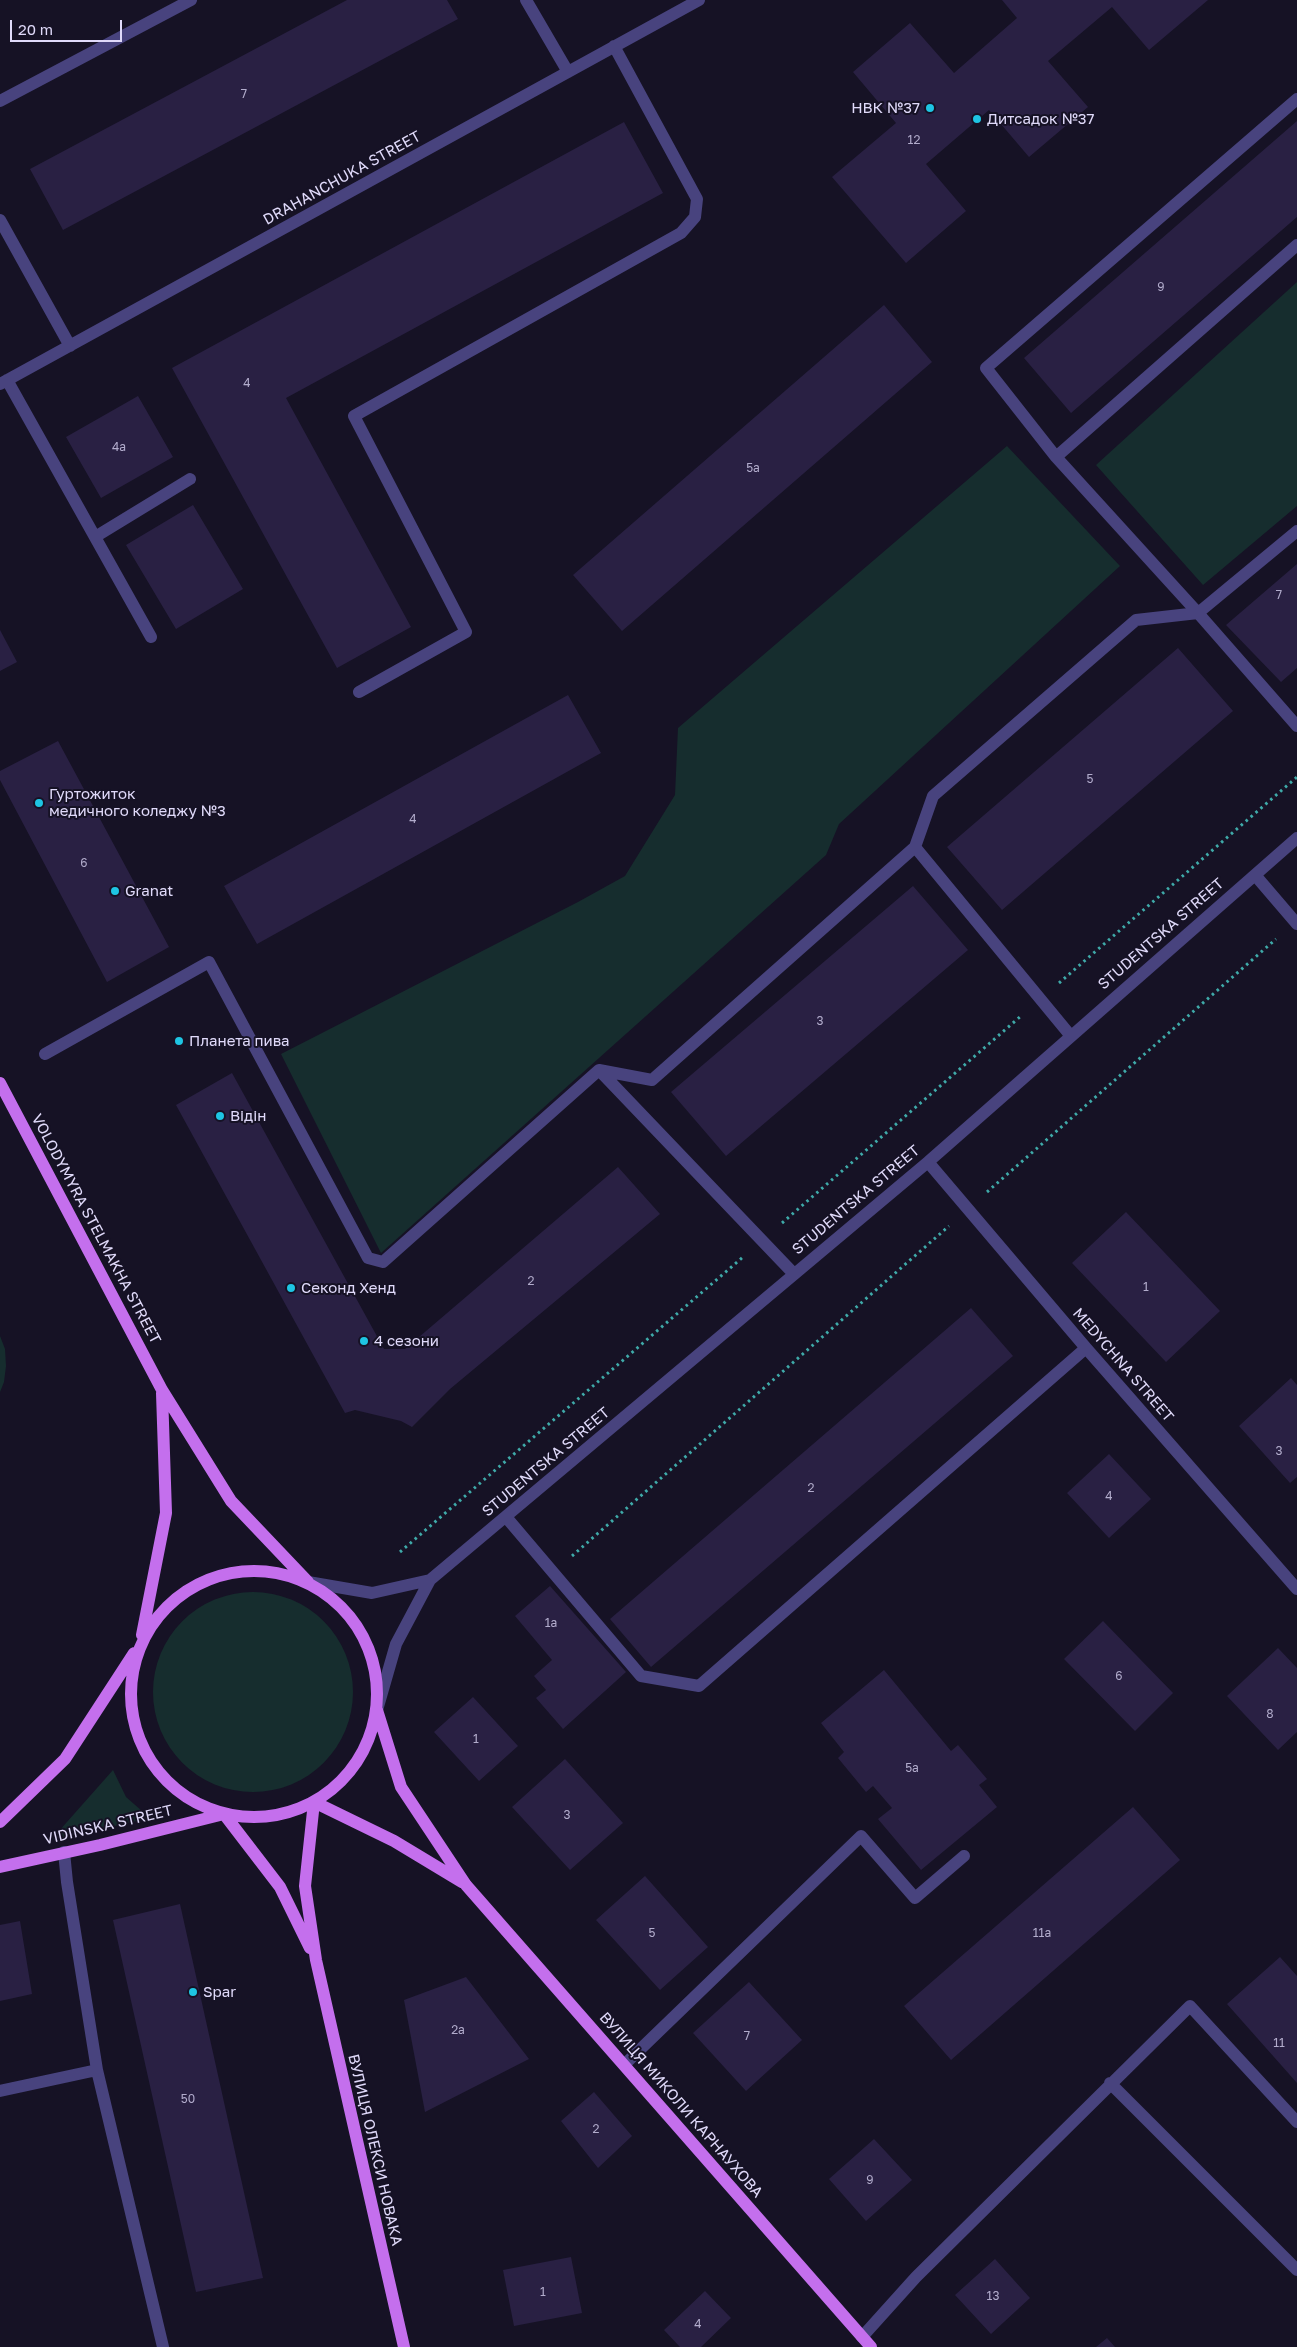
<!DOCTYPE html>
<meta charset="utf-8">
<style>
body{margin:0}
#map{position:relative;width:1297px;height:2347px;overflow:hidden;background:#161225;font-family:"Golos Text",sans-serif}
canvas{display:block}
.scale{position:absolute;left:10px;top:20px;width:112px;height:22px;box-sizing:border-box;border:2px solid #e0dafa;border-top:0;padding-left:6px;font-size:15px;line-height:18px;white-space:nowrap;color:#e0dafa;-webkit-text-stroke:4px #161225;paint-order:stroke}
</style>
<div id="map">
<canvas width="1297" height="2347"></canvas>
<div class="scale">20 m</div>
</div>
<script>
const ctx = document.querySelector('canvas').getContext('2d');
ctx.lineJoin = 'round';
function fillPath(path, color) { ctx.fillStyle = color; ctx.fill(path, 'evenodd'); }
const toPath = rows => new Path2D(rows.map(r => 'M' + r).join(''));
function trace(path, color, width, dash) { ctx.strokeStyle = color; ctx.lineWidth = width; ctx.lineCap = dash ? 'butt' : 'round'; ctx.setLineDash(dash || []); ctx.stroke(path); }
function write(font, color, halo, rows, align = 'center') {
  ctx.font = font + ' "Golos Text",sans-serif'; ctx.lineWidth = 4; ctx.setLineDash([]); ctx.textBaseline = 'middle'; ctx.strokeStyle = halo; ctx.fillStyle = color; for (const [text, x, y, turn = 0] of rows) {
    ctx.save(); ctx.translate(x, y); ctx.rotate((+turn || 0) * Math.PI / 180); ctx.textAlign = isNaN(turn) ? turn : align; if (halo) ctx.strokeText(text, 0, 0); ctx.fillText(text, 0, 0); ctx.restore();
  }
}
fillPath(toPath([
 [1297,282,1297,506,1203,585,1096,465],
 [1007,446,1120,566,839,824,826,855,381,1253,281,1054,578,902,625,876,675,795,678,728],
 [0,1336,5,1349,6,1366,4,1382,0,1392],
 '153 1692a100 100 0 1 1 200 0a100 100 0 1 1-200 0Z',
 [113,1770,126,1797,150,1818,51,1840]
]), '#162d2e');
fillPath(toPath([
 [347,0,447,0,458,19,63,230,30,169],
 [1002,0,1208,0,1149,50,1112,7,1048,61,1088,107,1029,157,989,110,926,164,966,211,906,263,832,177,896,123,853,72,910,23,954,73,1017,18],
 [1297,121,1297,217,1071,413,1024,358],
 [624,122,663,193,286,398,411,627,337,668,172,368],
 [884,305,932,362,622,631,573,575],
 [138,396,173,457,101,498,66,437],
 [193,505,243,589,176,629,126,545],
 [1297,564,1297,668,1281,682,1226,625],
 [0,630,17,662,0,671],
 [1178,648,1233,711,1002,910,947,847],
 [568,695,601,753,257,944,224,886],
 [58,741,169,947,107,982,0,780,0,771],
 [913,886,968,950,726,1156,671,1092],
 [232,1073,384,1349,405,1349,618,1167,660,1214,450,1389,412,1427,401,1421,355,1410,345,1413,176,1105],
 [1126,1212,1220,1311,1166,1362,1072,1263],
 [971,1308,1013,1356,651,1667,610,1619],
 [1291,1378,1297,1385,1297,1477,1290,1483,1239,1426],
 [1109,1454,1151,1499,1109,1538,1067,1493],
 [550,1586,626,1672,563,1729,536,1698,546,1690,534,1676,552,1660,515,1616],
 [1103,1621,1173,1693,1135,1731,1064,1659],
 [1278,1648,1297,1668,1297,1732,1278,1750,1227,1696],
 [884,1670,951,1751,958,1745,987,1779,979,1785,997,1807,921,1870,878,1819,892,1808,873,1786,866,1792,838,1758,844,1752,821,1723],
 [473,1697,518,1746,479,1781,434,1732],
 [565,1759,623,1823,570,1870,512,1807],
 [1133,1807,1180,1860,951,2060,904,2006],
 [645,1876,708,1947,660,1990,596,1920],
 [180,1904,263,2278,196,2292,113,1920],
 [20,1921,32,1994,0,2001,0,1925],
 [1280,1957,1297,1976,1297,2083,1227,2004],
 [466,1977,529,2059,425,2112,404,2000],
 [749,1982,802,2040,746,2091,693,2033],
 [594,2092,632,2136,598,2168,561,2121],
 [874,2139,912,2180,866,2221,829,2179],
 [571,2257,582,2313,514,2326,503,2270],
 [995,2259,1030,2298,991,2334,955,2295],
 [705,2291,731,2318,701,2347,680,2347,664,2330],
 [1107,2338,1115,2347,1096,2347]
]), '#292043');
trace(toPath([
 [1059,983,1297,777],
 [987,1192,1276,939],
 [782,1223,1021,1016],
 [400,1552,743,1257],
 [572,1556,949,1226]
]), '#3faaa9', 3, [2.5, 4]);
trace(toPath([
 [526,0,568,72],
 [1297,99,986,368,1056,457,1198,613,1297,726],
 [0,101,191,0],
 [0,220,70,346],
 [7,380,151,637],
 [0,384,699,0],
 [1056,457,1297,245],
 [95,537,190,479],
 [359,692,466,632,354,416,681,233,695,217,697,199,614,46],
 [915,847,1070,1035],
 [1255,875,1297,924],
 [45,1054,209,962,368,1258,383,1262,599,1070,652,1080,915,847,933,796,1136,620,1198,613,1297,531],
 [599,1070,794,1274],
 [928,1162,1086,1348,1297,1589],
 [506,1517,641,1676,699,1686,1086,1348],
 [308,1582,372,1593,430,1580],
 [377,1710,396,1644,430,1580,928,1162,1297,838],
 [64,1852,67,1882,97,2070,163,2347],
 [625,2064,861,1836,915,1898,964,1856],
 [1110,2083,1297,2270],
 [0,2091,97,2070],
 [862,2337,916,2277,1190,2006,1297,2122]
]), '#48437e', 12);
trace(toPath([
 [0,1083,162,1390,231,1501,308,1582],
 '131 1694a123 123 0 1 1 246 0a123 123 0 1 1-246 0Z',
 [142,1635,166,1513,162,1393],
 [377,1710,401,1787,466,1885,871,2347],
 [0,1822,65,1759,134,1653],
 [0,1867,100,1845,224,1814,280,1887,310,1948],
 [404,2347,316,1960,305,1886,314,1802,394,1841,462,1882]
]), '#c46fed', 12);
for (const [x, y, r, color] of [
 [930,108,5,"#1ec5e3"],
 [977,119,5,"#1ec5e3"],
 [39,803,5,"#1ec5e3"],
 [115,891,5,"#1ec5e3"],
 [179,1041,5,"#1ec5e3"],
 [220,1116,5,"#1ec5e3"],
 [291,1288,5,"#1ec5e3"],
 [364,1341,5,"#1ec5e3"],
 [193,1992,5,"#1ec5e3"]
]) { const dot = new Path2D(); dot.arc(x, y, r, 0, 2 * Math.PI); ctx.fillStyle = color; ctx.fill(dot); trace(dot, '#161225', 2); }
write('12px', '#b2accc', null, [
 ["7",244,94],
 ["12",914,140],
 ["9",1161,287],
 ["4",247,383],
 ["4а",119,447],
 ["5а",753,468],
 ["7",1279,595],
 ["5",1090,779],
 ["4",413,819],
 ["6",84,863],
 ["3",820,1021],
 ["2",531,1281],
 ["1",1146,1287],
 ["3",1279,1451],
 ["2",811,1488],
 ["4",1109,1496],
 ["1а",551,1623],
 ["6",1119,1676],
 ["8",1270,1714],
 ["1",476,1739],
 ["5а",912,1768],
 ["3",567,1815],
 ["5",652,1933],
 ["11а",1042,1933],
 ["2а",458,2030],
 ["7",747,2036],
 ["11",1279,2043],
 ["50",188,2099],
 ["2",596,2129],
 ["9",870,2180],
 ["1",543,2292],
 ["13",993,2296],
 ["4",698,2324]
]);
write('15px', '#e0dafa', '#161225', [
 ["НВК №37",920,108,"right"],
 ["Дитсадок №37",987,119],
 ["Гуртожиток",49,794],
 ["медичного коледжу №3",49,811],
 ["Granat",125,891],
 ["Планета пива",189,1041],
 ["Відін",230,1116],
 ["Секонд Хенд",301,1288],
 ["4 сезони",374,1341],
 ["Spar",203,1992]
], 'left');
write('15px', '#e0dafa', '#161225', [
 ["DRAHANCHUKA STREET",342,178,-29],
 ["STUDENTSKA STREET",1161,934,-41],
 ["STUDENTSKA STREET",856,1200,-40],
 ["VOLODYMYRA STELMAKHA STREET",96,1229,62],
 ["MEDYCHNA STREET",1123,1365,49],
 ["STUDENTSKA STREET",546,1462,-40],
 ["VIDINSKA STREET",108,1825,-13],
 ["ВУЛИЦЯ МИКОЛИ КАРНАУХОВА",681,2105,49],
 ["ВУЛИЦЯ ОЛЕКСИ НОВАКА",375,2150,77]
]);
</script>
